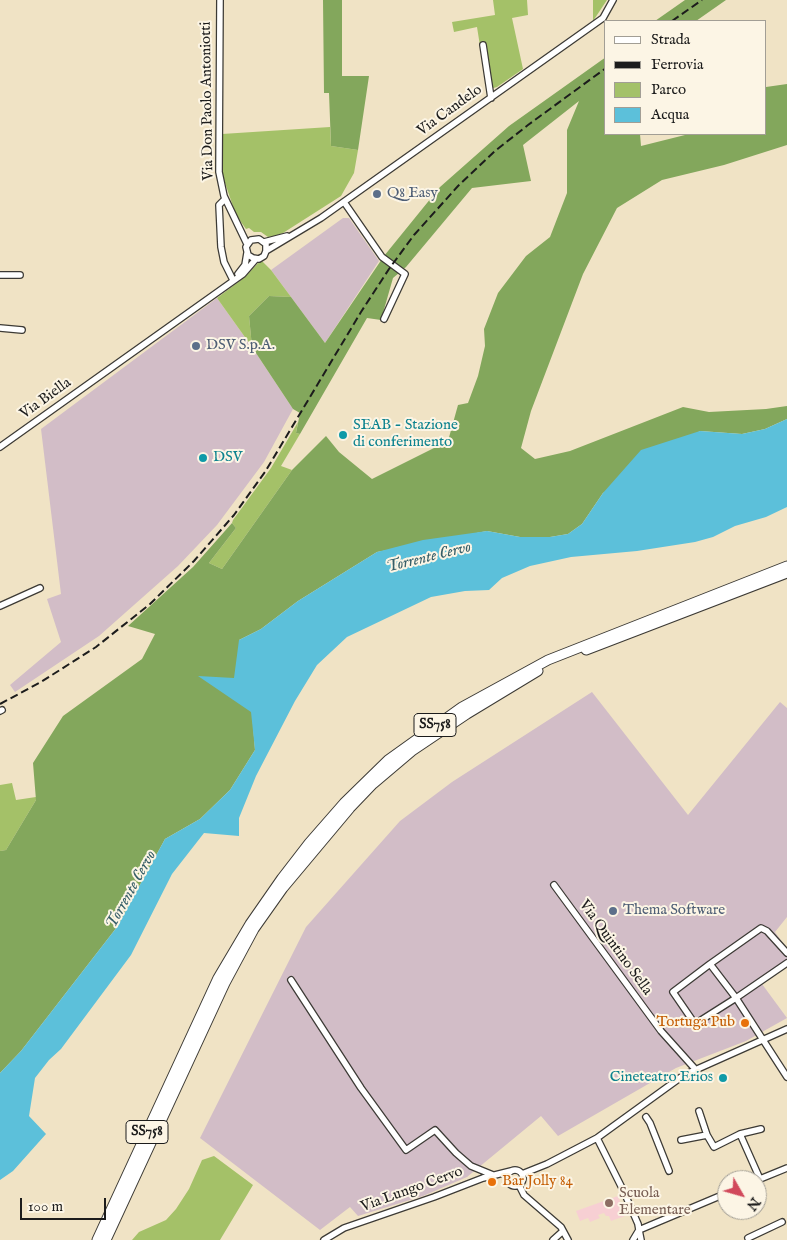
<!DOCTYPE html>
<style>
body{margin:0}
#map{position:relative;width:787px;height:1240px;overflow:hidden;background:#f0e3c5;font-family:"IM FELL English",serif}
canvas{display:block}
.legend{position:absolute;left:604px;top:20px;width:162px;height:115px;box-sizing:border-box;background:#fcf5e5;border:1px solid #a29e95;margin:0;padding:6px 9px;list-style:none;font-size:15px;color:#1c1c1c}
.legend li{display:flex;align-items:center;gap:10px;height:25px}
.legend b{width:25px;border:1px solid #a29e95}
.north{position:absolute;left:717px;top:1170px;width:50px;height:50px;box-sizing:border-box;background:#fcf5e5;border:1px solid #a29e95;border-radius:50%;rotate:128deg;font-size:14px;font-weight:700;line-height:20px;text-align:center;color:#1c1c1c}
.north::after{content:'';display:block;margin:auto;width:18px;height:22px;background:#d1495b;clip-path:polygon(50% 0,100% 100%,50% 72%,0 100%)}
.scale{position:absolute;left:20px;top:1198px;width:86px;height:22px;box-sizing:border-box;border:2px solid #1c1c1c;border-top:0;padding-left:6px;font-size:15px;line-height:18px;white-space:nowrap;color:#1c1c1c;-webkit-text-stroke:4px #fcf5e5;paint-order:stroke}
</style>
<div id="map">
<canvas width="787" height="1240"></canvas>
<ul class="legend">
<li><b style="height:6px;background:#fff"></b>Strada</li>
<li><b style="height:6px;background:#1c1c1c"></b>Ferrovia</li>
<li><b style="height:14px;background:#a4c168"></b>Parco</li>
<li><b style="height:14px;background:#5cc0da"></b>Acqua</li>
</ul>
<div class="north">N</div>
<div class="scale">100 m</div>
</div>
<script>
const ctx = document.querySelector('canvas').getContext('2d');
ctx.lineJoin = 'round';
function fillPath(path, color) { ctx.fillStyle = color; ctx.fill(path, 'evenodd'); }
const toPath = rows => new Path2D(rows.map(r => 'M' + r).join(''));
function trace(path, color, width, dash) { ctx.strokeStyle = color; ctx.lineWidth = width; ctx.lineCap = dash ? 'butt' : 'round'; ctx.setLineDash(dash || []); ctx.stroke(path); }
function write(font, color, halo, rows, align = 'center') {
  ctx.font = font + ' "IM FELL English",serif'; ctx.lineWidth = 4; ctx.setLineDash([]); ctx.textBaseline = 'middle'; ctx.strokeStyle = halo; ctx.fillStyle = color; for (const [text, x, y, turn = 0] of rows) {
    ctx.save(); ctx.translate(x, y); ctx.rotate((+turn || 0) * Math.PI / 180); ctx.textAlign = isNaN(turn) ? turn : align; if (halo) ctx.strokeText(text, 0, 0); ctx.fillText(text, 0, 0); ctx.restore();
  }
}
fillPath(toPath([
 [618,1196,625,1216,611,1221,609,1216,606,1216,604,1213,598,1215,600,1218,590,1222,588,1218,580,1221,576,1211]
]), '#f7cfd3');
fillPath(toPath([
 [343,218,349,218,379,261,325,343,271,270],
 [217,298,252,347,293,409,264,462,217,525,178,566,99,636,15,692,10,685,61,642,47,599,61,594,41,429],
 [592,692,688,815,780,702,787,708,787,917,775,932,787,949,787,965,762,984,787,1018,746,1041,676,1068,558,1136,541,1116,467,1177,423,1196,358,1216,350,1207,320,1230,200,1138,306,927,400,821,452,782]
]), '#d2bdc7');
fillPath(toPath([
 [493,0,527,0,528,15,512,18,523,69,497,87,487,90,477,27,454,32,452,22,495,15],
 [593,0,607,0,593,21],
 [330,127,331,146,358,150,354,173,341,196,283,233,275,236,268,237,261,232,254,232,249,228,246,229,236,215,224,180,222,172,222,134],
 [262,261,271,270,291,297,269,296,249,316,252,347,217,298,245,277,259,262],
 [298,422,296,433,300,434,281,466,292,470,222,569,209,563,236,528,232,523,233,520,271,468],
 [12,783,16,800,36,797,36,800,6,850,0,851,0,785],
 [214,1156,253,1185,220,1240,132,1240,139,1232,166,1220,176,1209,189,1189,202,1160]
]), '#a4c168');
fillPath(toPath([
 [323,0,342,0,342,76,369,76,358,150,331,146,329,93,324,93],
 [685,0,726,0,696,21,655,21],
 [606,57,606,134,640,134,641,146,689,134,766,134,766,87,787,84,787,145,724,165,662,180,617,208,583,274,531,411,521,448,535,459,570,451,683,407,709,412,766,409,787,406,787,419,765,429,742,434,700,431,603,493,582,524,568,534,550,537,520,537,487,531,377,552,298,601,261,629,239,640,252,712,255,750,230,790,200,819,165,839,117,927,21,1051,0,1073,0,851,6,850,36,800,33,763,63,716,142,659,155,634,128,626,193,567,232,523,236,528,209,563,222,569,292,470,326,436,339,452,372,479,448,441,458,405,468,403,478,376,485,346,484,329,498,293,526,256,550,237,567,193,567,130,579,101,523,145,531,181,472,188,406,267,393,278,381,320,367,318,300,434,296,433,300,413,293,409,252,347,249,316,269,296,291,297,325,343,384,256,440,187,509,126]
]), '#83a75c');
fillPath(toPath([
 [787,419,787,507,766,517,735,526,713,537,695,542,637,551,571,557,530,566,502,578,489,590,465,591,431,597,347,637,317,665,295,701,256,776,239,818,239,836,204,833,172,874,131,955,61,1049,49,1060,35,1078,29,1116,46,1134,13,1171,0,1180,0,1073,21,1051,117,927,165,839,200,819,230,790,255,750,251,712,198,676,234,678,239,640,261,629,298,601,377,552,423,540,487,531,520,537,550,537,568,534,582,524,603,493,641,450,700,431,742,434,765,429]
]), '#5cc0da');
const minor = toPath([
 [220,0,219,172,224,196,247,244],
 [483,45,491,98],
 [225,199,219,205,221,247,224,262,233,280],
 [344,202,382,257,405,274,384,319],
 [264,242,287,236],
 [266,251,266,244,259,239,251,240,246,247,248,255,253,258,259,259,264,256,266,251,321,218,603,18,613,0],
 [238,274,245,265,247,253],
 [0,275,20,275],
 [0,328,22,330],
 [0,447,243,274,256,259],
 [0,606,40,588],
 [0,711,2,710],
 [554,885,661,1031,696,1070],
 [787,953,767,931,761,928,710,964,736,998,787,1077],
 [710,964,673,992,695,1024,736,998,787,963],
 [291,980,361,1088,406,1150,435,1130,456,1153,471,1166,493,1175],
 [699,1111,707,1135],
 [646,1117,650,1123,669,1171],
 [740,1134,760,1179,757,1180],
 [597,1138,624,1192,638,1224,639,1230,633,1240],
 [681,1140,707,1135,714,1147,740,1134,761,1129],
 '507 1178a8 8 0 1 1 16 0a8 8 0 1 1-16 0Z',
 [522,1174,547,1164,597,1138,684,1075,787,1029],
 [760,1179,787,1168],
 [519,1185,524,1195,561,1227,568,1240],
 [748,1238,782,1222],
 [324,1240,344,1228,434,1197,483,1178,511,1171],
 [553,1240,563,1231],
 [641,1240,639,1230,727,1193]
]);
const highway = toPath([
 [586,650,787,573],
 [97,1240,218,978,250,924,282,878,309,843,344,803,388,760,462,707,548,660,787,566],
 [106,1240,225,983,254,929,283,888,350,808,373,784,412,751,467,714,538,671]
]);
trace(minor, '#3c3a35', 8);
trace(highway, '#3c3a35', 11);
trace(minor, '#fff', 5.5);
trace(highway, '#fff', 9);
trace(toPath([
 [672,21,702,0],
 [0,704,41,682,96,647,150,604,194,561,234,515,265,472,361,312,389,269,414,235,458,186,495,151,528,125,606,68]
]), '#1c1c1c', 2, [8, 4]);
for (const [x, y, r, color] of [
 [377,194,5,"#5c6f8a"],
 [196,346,5,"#5c6f8a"],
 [343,435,5,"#0f9aa8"],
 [203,458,5,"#0f9aa8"],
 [613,911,5,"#5c6f8a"],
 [745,1023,5,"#e8710a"],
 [723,1078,5,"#0f9aa8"],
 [492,1182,5,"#e8710a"],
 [609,1203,5,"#8d6e63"]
]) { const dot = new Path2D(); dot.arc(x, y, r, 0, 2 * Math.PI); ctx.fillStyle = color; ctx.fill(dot); trace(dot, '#fcf5e5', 2); }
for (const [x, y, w] of [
 [435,725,42],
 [147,1132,42]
]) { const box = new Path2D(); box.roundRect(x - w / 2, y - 11.5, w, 23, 4); ctx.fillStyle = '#fcf5e5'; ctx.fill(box); trace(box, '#1c1c1c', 1); }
write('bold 14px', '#1c1c1c', null, [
 ["SS758",435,725],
 ["SS758",147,1132]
]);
write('15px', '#1c1c1c', '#fcf5e5', [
 ["Via Don Paolo Antoniotti",208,101,-91],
 ["Via Candelo",450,111,-36],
 ["Via Biella",46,399,-36],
 ["Via Quintino Sella",615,948,54],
 ["Via Lungo Cervo",412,1190,-20]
]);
write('15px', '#4e5e75', '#fcf5e5', [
 ["Q8 Easy",387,194],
 ["DSV S.p.A.",206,346],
 ["Thema Software",623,911]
], 'left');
write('15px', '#0d838f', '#fcf5e5', [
 ["SEAB - Stazione",353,426],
 ["di conferimento",353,443],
 ["DSV",213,458],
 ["Cineteatro Erios",713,1078,"right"]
], 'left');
write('15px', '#c56008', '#fcf5e5', [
 ["Tortuga Pub",735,1023],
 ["Bar Jolly 84",502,1182,"left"]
], 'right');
write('15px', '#785e54', '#fcf5e5', [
 ["Scuola",619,1194],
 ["Elementare",619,1211]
], 'left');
write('italic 16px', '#365e68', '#fcf5e5', [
 ["Torrente Cervo",429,558,-14],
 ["Torrente Cervo",132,890,-61]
]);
</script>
